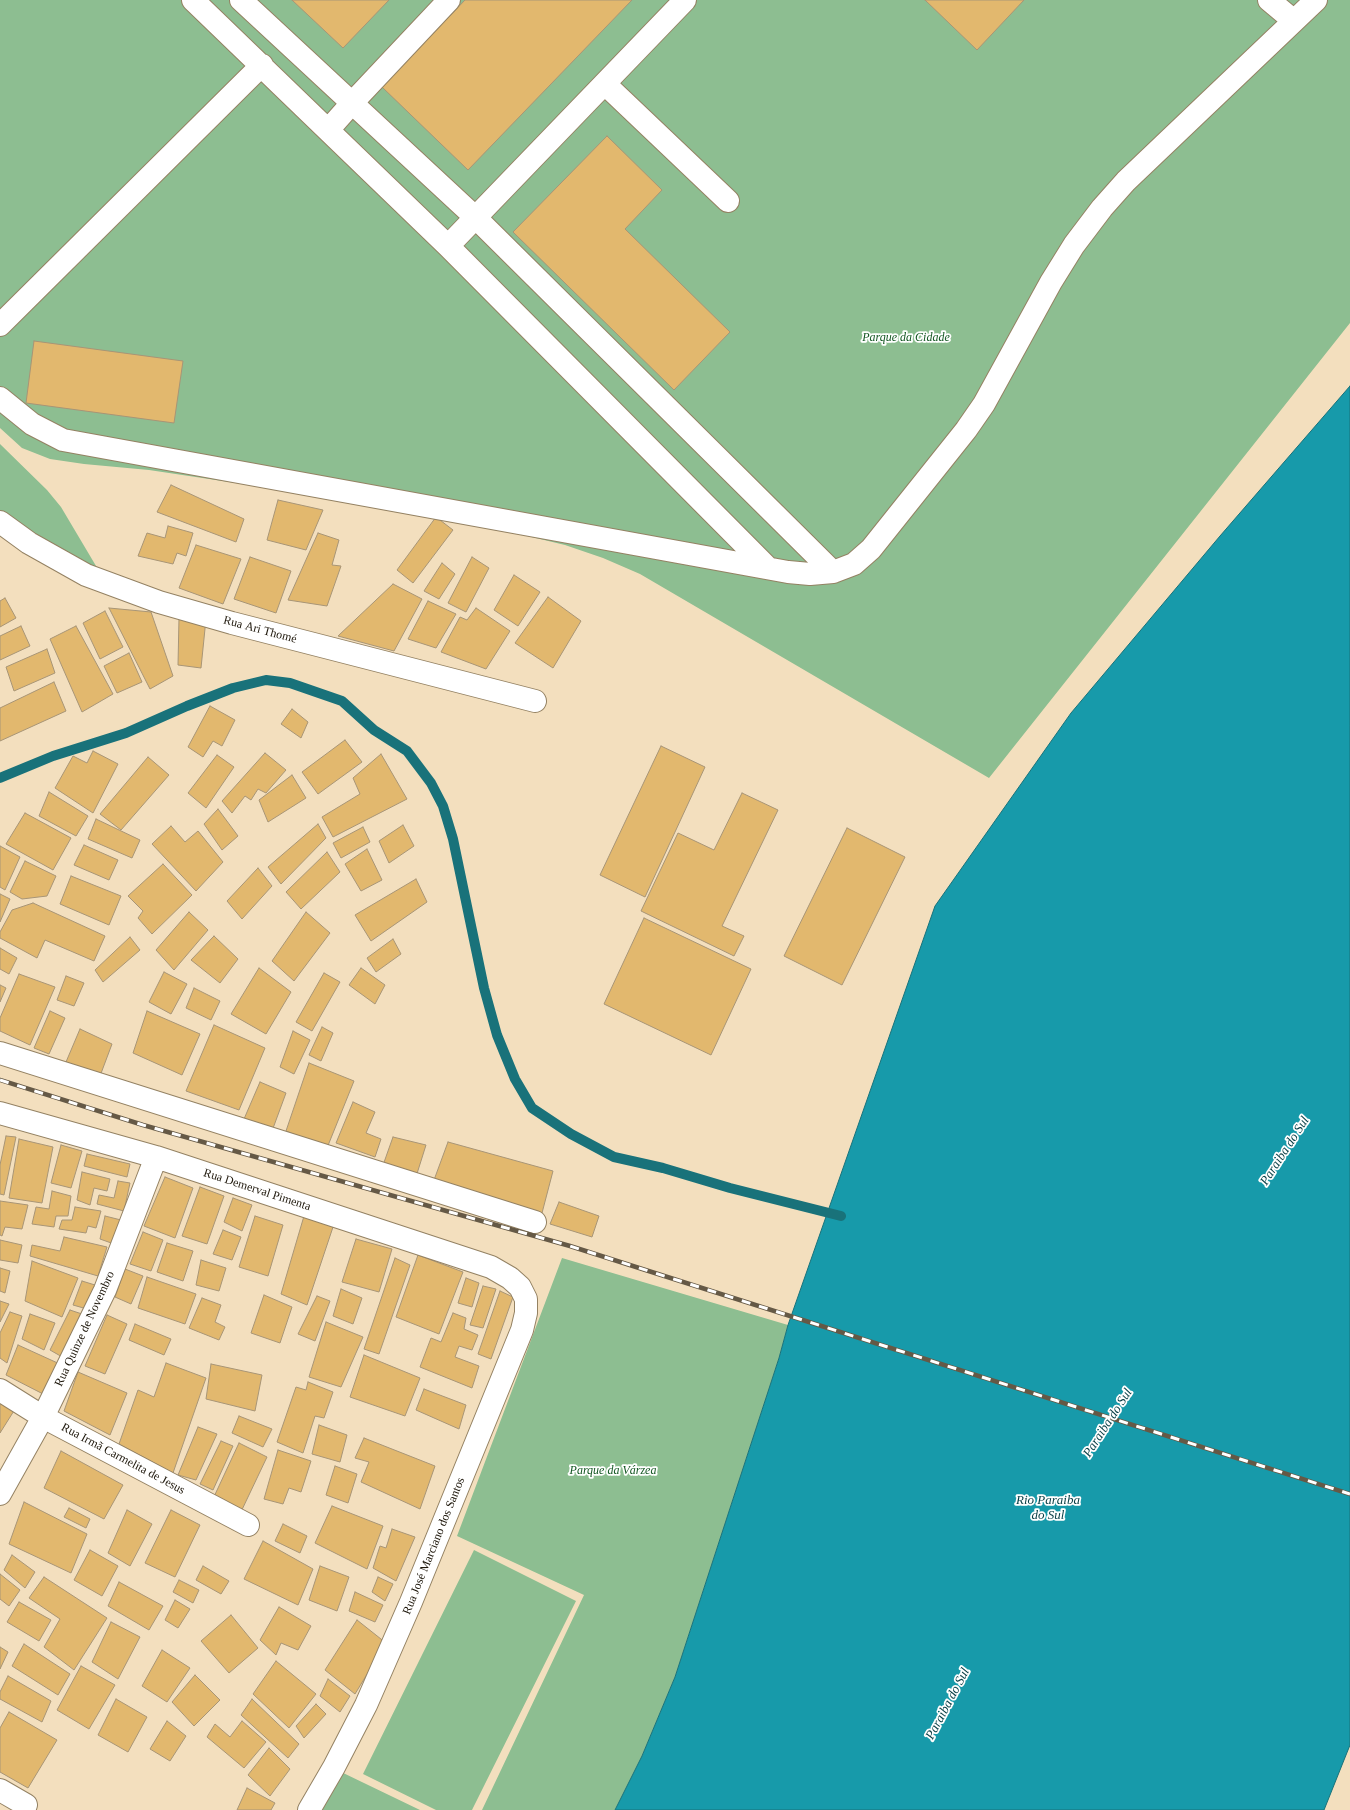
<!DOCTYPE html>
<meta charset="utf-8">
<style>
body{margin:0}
canvas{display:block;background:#f3dfbe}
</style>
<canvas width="1350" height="1810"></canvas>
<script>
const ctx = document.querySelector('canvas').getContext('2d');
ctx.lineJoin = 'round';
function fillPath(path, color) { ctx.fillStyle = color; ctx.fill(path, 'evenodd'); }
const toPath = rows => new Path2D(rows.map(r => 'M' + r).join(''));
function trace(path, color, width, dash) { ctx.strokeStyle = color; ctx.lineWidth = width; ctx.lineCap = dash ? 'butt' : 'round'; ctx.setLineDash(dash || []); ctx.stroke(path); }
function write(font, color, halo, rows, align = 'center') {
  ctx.font = font + ' Georgia,serif'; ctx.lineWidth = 3.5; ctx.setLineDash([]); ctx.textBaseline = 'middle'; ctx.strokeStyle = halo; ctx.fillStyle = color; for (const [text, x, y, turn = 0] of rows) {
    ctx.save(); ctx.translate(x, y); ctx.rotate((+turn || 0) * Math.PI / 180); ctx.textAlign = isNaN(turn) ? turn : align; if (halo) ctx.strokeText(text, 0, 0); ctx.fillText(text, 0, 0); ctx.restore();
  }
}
fillPath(toPath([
 [0,0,1350,0,1350,323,989,778,640,574,603,558,565,545,423,511,149,470,84,464,50,459,22,448,0,428],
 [0,444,47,490,61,507,99,571,0,515],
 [562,1258,788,1325,779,1358,675,1677,642,1756,615,1810,482,1810,584,1595,457,1536],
 [474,1550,576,1601,472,1810,436,1810,363,1774],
 [337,1770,420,1810,313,1810]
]), '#8dbe91');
const water = toPath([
 [1350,386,1350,1745,1324,1810,615,1810,642,1756,675,1677,779,1358,788,1325,935,906,1071,713,1220,536,1350,386]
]);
fillPath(water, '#179aaa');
trace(water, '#19727a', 1);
trace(toPath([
 [0,778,53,756,126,733,187,706,233,688,266,680,290,683,342,701,374,730,407,751,431,783,443,806,453,839,484,988,497,1035,515,1079,532,1108,571,1134,614,1157,663,1168,730,1188,841,1216]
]), '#19727a', 10);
const building = toPath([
 [292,0,389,0,343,48,292,0],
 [465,0,632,0,468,170,382,87,465,0],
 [925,0,1024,0,977,50,925,0],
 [607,136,662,190,625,229,730,332,674,390,513,232,607,136],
 [34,341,183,361,174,423,26,403,34,341],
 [171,485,244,519,236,542,157,512,171,485],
 [278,500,323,510,306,550,267,540,278,500],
 [436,517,453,530,413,583,397,570,436,517],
 [168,526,193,533,186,556,177,553,173,564,138,556,147,533,165,538,168,526],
 [318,533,339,540,332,565,341,566,327,606,288,600,318,533],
 [196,545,241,559,223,604,179,588,196,545],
 [250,557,291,571,276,613,234,599,250,557],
 [472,557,489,568,466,612,448,603,472,557],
 [442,563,455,574,439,599,424,591,442,563],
 [514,575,540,592,518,626,494,610,514,575],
 [393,584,422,599,394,651,338,636,393,584],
 [548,597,581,621,553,668,515,643,548,597],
 [5,598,16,618,0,627,0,601,5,598],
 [428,601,456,614,436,648,408,639,428,601],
 [109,608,151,612,173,676,150,689,109,608],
 [476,608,510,631,486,669,441,652,460,617,467,620,476,608],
 [105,611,123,647,100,659,83,623,105,611],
 [179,618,206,619,201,668,178,665,179,618],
 [21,626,30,646,0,660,0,636,21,626],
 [76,626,113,694,82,712,50,639,76,626],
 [47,649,55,673,14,691,6,667,47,649],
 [129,653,142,682,117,693,104,666,129,653],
 [54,682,66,711,0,741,0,708,54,682],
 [210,706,235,720,222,746,213,741,203,757,188,747,210,706],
 [292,709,308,722,301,738,281,724,292,709],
 [345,740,362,762,318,794,302,772,345,740],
 [661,746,705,767,645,897,600,875,661,746],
 [93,751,118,764,93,813,55,788,73,756,87,763,93,751],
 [265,753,286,770,266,793,258,789,251,800,245,796,232,813,222,801,265,753],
 [381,754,407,799,333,837,322,817,360,794,353,778,381,754],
 [217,755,234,767,206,808,188,793,217,755],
 [148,757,169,775,121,830,100,814,148,757],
 [292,775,306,798,268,822,259,800,292,775],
 [49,792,88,816,76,836,39,816,49,792],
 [742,793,778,810,722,926,744,936,734,956,641,911,678,833,714,850,742,793],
 [218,809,238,836,222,850,204,824,218,809],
 [25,813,71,838,53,870,6,844,25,813],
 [96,819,140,840,132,858,88,839,96,819],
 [318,824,326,838,281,884,268,867,318,824],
 [403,825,414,846,389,863,379,841,403,825],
 [171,826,185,842,198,831,223,862,196,891,152,844,171,826],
 [363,827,370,842,341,858,333,843,363,827],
 [847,828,905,857,842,985,784,956,847,828],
 [84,845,118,860,109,880,74,865,84,845],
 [0,846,20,857,5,890,0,887,0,846],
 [367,849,382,880,361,891,345,864,367,849],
 [327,852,340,872,301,909,286,892,327,852],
 [25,861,56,876,47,896,22,899,10,892,25,861],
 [163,864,192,895,152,934,138,918,143,911,128,896,163,864],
 [258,868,272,886,242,919,227,901,258,868],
 [71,876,121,896,109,925,60,904,71,876],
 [416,879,427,902,371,941,355,915,416,879],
 [0,894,10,899,0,922,0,894],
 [33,903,105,936,94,961,45,940,37,958,0,938,0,932,12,910,33,903],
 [189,912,208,930,174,970,156,950,189,912],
 [306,912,330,933,294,981,272,961,306,912],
 [644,918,751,969,711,1055,604,1004,644,918],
 [214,936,238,959,220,983,191,960,214,936],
 [130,937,140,950,103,982,95,970,130,937],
 [393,939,401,954,376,972,367,958,393,939],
 [0,948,17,958,9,974,0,969,0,948],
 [259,968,291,992,266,1034,231,1014,259,968],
 [361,968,385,985,375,1004,349,985,361,968],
 [164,972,187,984,171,1014,149,1002,164,972],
 [324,973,340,982,312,1031,296,1022,324,973],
 [19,974,55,987,30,1045,0,1031,0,1018,19,974],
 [66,976,84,983,74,1006,57,1000,66,976],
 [0,985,6,988,0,1002,0,985],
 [194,988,220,1001,211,1020,186,1008,194,988],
 [50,1011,65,1018,49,1054,34,1048,50,1011],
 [147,1011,200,1034,182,1075,133,1053,147,1011],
 [214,1025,265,1048,239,1110,186,1091,214,1025],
 [322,1027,333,1033,321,1061,309,1055,322,1027],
 [80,1029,112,1044,100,1076,66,1062,80,1029],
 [293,1031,310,1040,294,1074,280,1067,293,1031],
 [309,1063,354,1081,327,1148,286,1131,309,1063],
 [260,1082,286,1093,272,1131,244,1119,260,1082],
 [353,1102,375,1112,366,1133,381,1139,375,1157,336,1143,353,1102],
 [6,1136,16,1137,4,1195,0,1194,0,1165,6,1136],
 [393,1137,426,1145,415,1180,382,1168,393,1137],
 [19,1139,53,1147,42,1203,9,1198,19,1139],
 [448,1142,553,1171,542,1213,434,1180,448,1142],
 [61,1145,82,1151,71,1188,51,1183,61,1145],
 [87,1154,130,1164,127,1177,84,1166,87,1154],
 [82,1172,110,1179,107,1191,94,1188,90,1205,77,1200,82,1172],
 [165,1177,193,1188,175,1238,144,1226,165,1177],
 [118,1181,130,1183,124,1211,97,1204,99,1195,114,1198,118,1181],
 [200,1187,224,1196,207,1244,182,1236,200,1187],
 [52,1191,71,1196,68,1216,56,1216,54,1227,32,1224,36,1207,49,1209,52,1191],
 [233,1198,252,1205,242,1231,224,1222,233,1198],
 [0,1201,28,1205,22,1229,5,1227,2,1236,0,1235,0,1201],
 [559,1202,599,1216,592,1237,550,1224,559,1202],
 [75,1207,101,1211,96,1228,88,1226,86,1233,59,1229,62,1220,72,1220,75,1207],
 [105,1216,121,1220,114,1244,100,1239,105,1216],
 [255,1216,283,1225,268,1276,239,1267,255,1216],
 [304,1216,333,1227,307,1305,281,1294,304,1216],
 [223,1230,241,1237,232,1260,213,1254,223,1230],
 [143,1232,163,1240,151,1271,130,1264,143,1232],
 [64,1237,107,1247,98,1276,30,1256,32,1245,60,1251,64,1237],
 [356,1239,392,1249,379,1292,342,1282,356,1239],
 [0,1240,22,1245,18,1263,0,1260,0,1240],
 [167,1243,193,1251,183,1281,157,1272,167,1243],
 [418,1255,463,1272,439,1334,396,1317,418,1255],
 [395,1258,410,1265,379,1354,364,1349,395,1258],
 [201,1260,226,1268,219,1291,196,1285,201,1260],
 [32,1261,78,1278,62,1317,25,1301,32,1261],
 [0,1268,10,1271,5,1293,0,1291,0,1268],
 [125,1269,143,1276,131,1304,115,1297,125,1269],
 [147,1277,196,1294,185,1324,138,1308,147,1277],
 [466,1278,479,1283,472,1307,458,1303,466,1278],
 [82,1281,95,1285,87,1309,73,1305,82,1281],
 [483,1286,496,1289,483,1328,470,1325,483,1286],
 [341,1289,362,1298,353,1324,333,1316,341,1289],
 [500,1291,513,1297,491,1359,478,1354,500,1291],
 [264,1295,292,1307,280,1343,251,1333,264,1295],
 [317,1296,330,1301,315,1341,298,1334,317,1296],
 [202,1298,221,1305,215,1322,225,1327,219,1340,189,1328,202,1298],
 [0,1301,9,1304,0,1322,0,1301],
 [70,1310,85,1315,64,1358,50,1350,70,1310],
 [10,1312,22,1316,7,1363,0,1358,0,1333,10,1312],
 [453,1313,466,1318,464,1329,478,1335,472,1350,459,1346,455,1357,479,1366,472,1388,420,1367,431,1338,441,1342,453,1313],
 [30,1314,55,1323,44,1350,22,1339,30,1314],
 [107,1315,127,1324,105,1374,85,1366,107,1315],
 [326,1322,363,1337,341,1387,309,1377,326,1322],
 [135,1324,171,1339,164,1355,129,1340,135,1324],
 [18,1345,62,1365,47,1396,6,1375,18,1345],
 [364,1355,420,1378,405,1416,350,1397,364,1355],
 [166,1363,206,1378,173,1473,119,1444,138,1390,154,1397,166,1363],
 [211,1364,262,1375,255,1411,206,1399,211,1364],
 [78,1372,127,1393,110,1435,64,1411,78,1372],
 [308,1382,333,1392,324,1418,315,1416,303,1453,277,1442,296,1387,306,1390,308,1382],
 [424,1389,466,1405,459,1429,416,1410,424,1389],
 [0,1395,17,1406,0,1433,0,1395],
 [239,1416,272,1429,263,1447,232,1433,239,1416],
 [319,1425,347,1435,340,1462,312,1454,319,1425],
 [198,1427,217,1434,196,1480,178,1475,198,1427],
 [364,1438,435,1466,420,1509,361,1482,369,1462,355,1458,364,1438],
 [221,1441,233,1446,213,1490,200,1484,221,1441],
 [239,1443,267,1457,239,1516,212,1501,239,1443],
 [278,1450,311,1461,301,1492,289,1488,283,1504,264,1499,278,1450],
 [61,1451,123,1485,104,1519,44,1488,61,1451],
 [335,1466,357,1474,348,1503,326,1495,335,1466],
 [24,1502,87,1534,71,1573,9,1544,24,1502],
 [332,1506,383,1526,367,1569,315,1543,332,1506],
 [69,1508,90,1519,86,1528,64,1517,69,1508],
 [127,1510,152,1524,130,1566,108,1553,127,1510],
 [171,1510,200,1525,175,1577,145,1563,171,1510],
 [283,1524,307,1536,300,1553,275,1541,283,1524],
 [392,1529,415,1537,396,1581,373,1568,380,1546,386,1548,392,1529],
 [263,1541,313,1569,298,1605,244,1579,263,1541],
 [90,1550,118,1566,102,1596,74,1580,90,1550],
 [12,1555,35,1572,25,1588,4,1570,12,1555],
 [203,1566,229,1581,221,1594,196,1580,203,1566],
 [320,1566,349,1577,337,1611,309,1600,320,1566],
 [0,1574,20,1590,9,1606,0,1599,0,1574],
 [44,1577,107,1618,74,1670,44,1647,60,1619,29,1598,44,1577],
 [378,1577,393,1584,385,1601,372,1592,378,1577],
 [179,1580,199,1590,193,1603,173,1592,179,1580],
 [119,1582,163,1606,149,1630,108,1606,119,1582],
 [355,1592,383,1605,375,1622,349,1611,355,1592],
 [175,1600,190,1609,178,1628,165,1620,175,1600],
 [19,1602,51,1620,39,1641,7,1622,19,1602],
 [279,1607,311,1626,298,1650,281,1643,276,1655,260,1640,279,1607],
 [231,1615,258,1648,229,1673,201,1641,231,1615],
 [357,1620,386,1643,355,1694,325,1670,357,1620],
 [111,1622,140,1637,118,1679,92,1662,111,1622],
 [24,1644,70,1674,58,1695,12,1666,24,1644],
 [0,1647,8,1652,0,1669,0,1647],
 [162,1650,190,1668,167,1702,142,1686,162,1650],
 [276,1661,316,1694,289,1728,253,1694,276,1661],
 [81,1666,115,1685,89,1729,57,1710,81,1666],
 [195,1675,220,1700,194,1726,172,1702,195,1675],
 [8,1676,51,1701,42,1722,0,1699,0,1692,8,1676],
 [328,1679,350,1696,340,1712,320,1696,328,1679],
 [116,1699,147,1717,128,1752,98,1735,116,1699],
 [252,1699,299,1744,288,1758,241,1715,252,1699],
 [316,1704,326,1714,304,1738,296,1726,316,1704],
 [9,1712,57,1740,28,1788,0,1772,0,1728,9,1712],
 [167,1721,186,1736,170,1761,150,1749,167,1721],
 [242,1721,266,1742,244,1768,207,1737,215,1724,230,1737,242,1721],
 [269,1748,290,1769,270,1796,248,1775,269,1748],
 [247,1788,275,1803,271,1810,237,1810,247,1788]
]);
fillPath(building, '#e2b86e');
trace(building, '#a89576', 1);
const minor = toPath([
 [193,0,448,246,768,568],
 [241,0,476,218,833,572],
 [1269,0,1294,21],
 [605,84,728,201],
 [329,129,352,103,449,0],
 [448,246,685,0],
 [0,325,262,65],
 [0,398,32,424,63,440,788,572,810,574,833,572,854,564,871,549,966,430,984,404,1051,282,1074,245,1102,208,1126,181,1316,0],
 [0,522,29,543,86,575,159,602,232,623,535,701],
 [0,1053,535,1222],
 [0,1113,156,1157,491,1267,510,1278,520,1287,526,1299,526,1313,522,1330,411,1602,366,1705,334,1767,309,1810],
 [0,1390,43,1417,248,1525],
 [0,1494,43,1417,105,1290,156,1157],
 [0,1790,26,1805]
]);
trace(minor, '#948263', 24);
trace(minor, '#fff', 22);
const rail = toPath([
 [0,1080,143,1125,570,1246,1350,1494]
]);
trace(rail, '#655946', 4.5);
trace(rail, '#fff', 3, [9]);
write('italic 12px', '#125621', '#fff', [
 ["Parque da Cidade",906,338],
 ["Parque da Várzea",613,1471]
]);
write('12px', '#1d160a', '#fff', [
 ["Rua Ari Thomé",260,630,15],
 ["Rua Demerval Pimenta",257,1190,18],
 ["Rua Quinze de Novembro",85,1329,-65],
 ["Rua Irmã Carmelita de Jesus",123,1459,28],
 ["Rua José Marciano dos Santos",434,1546,-68]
]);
write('italic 13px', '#063d44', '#fff', [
 ["Paraiba do Sul",1285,1151,-57],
 ["Paraiba do Sul",1108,1423,-57],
 ["Rio Paraiba",1048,1501],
 ["do Sul",1048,1516],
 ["Paraiba do Sul",948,1704,-62]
]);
</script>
